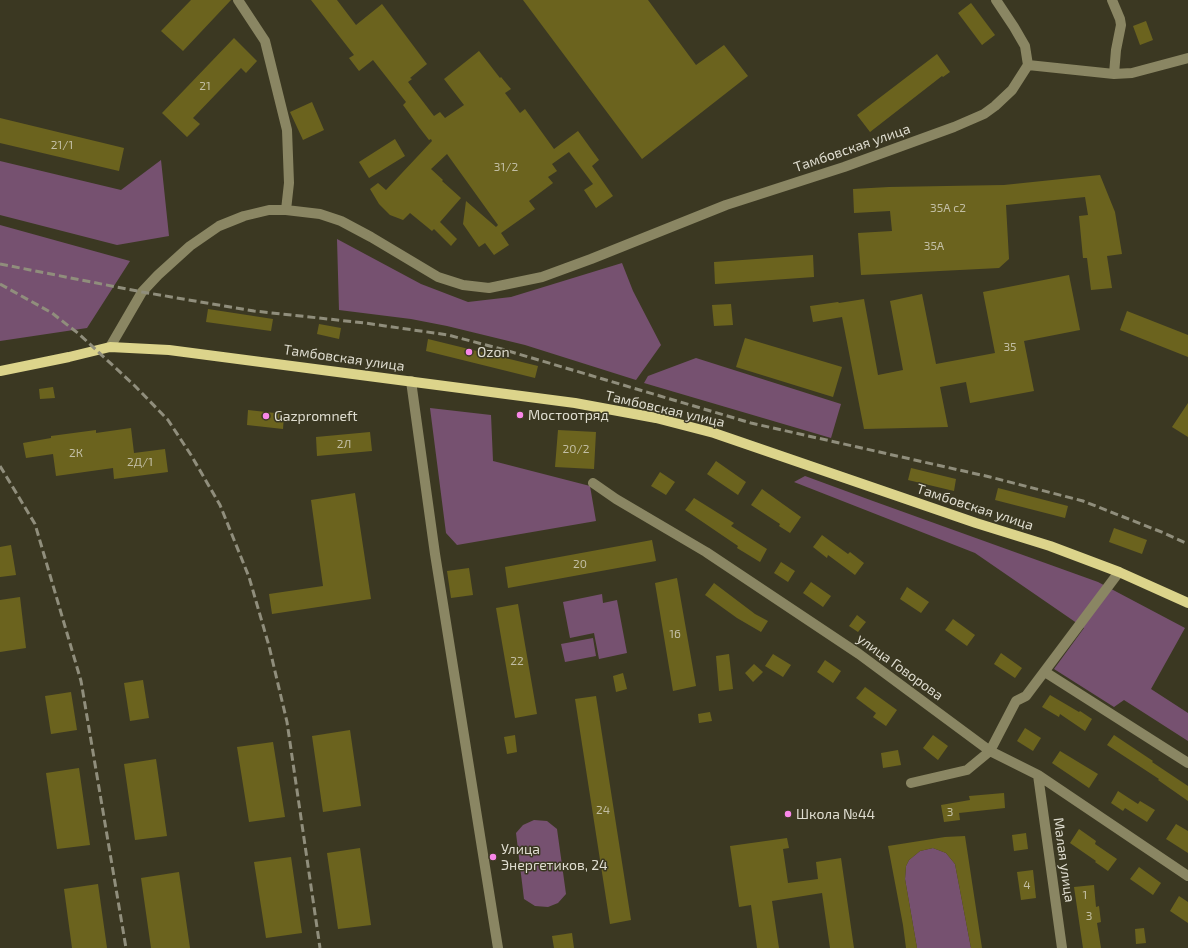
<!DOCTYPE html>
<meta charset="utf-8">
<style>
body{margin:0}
canvas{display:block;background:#3b3822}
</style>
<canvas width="1188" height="948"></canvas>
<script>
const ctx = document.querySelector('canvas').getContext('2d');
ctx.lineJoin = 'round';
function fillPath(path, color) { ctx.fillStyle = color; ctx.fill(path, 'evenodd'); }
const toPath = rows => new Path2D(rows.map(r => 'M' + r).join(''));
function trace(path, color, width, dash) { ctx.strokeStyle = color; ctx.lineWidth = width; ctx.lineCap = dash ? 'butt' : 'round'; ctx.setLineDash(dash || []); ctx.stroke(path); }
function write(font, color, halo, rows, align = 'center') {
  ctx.font = font + ' "Exo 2",sans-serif'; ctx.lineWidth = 3; ctx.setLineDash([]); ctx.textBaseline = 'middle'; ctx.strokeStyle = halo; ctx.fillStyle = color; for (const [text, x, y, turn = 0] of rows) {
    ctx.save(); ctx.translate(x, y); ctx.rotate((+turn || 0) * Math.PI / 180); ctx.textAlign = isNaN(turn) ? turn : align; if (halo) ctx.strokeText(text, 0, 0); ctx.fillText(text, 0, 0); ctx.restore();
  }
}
fillPath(toPath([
 [161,160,169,236,117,245,0,215,0,161,121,190],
 [0,225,130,261,87,328,0,341],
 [337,239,421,284,468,302,511,297,622,263,633,291,661,345,636,380,525,345,447,326,411,319,339,310],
 [696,358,841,404,831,438,644,383,648,376],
 [430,408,491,415,493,461,590,486,596,521,457,545,446,533],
 [805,476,873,501,1098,582,1185,628,1151,689,1188,713,1188,741,1124,700,1114,707,1054,669,1084,628,975,553,794,482],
 [602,594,603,603,617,600,627,653,599,659,594,633,570,638,563,602],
 [593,638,596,656,565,662,561,644],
 [534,820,547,821,557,829,566,894,558,903,548,907,535,906,524,899,516,833,523,825],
 [933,848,946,853,955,864,971,948,917,948,905,879,906,866,909,860,920,851]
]), '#765170');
fillPath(toPath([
 [191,0,231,0,183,51,161,31],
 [311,0,337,0,356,25,382,4,427,64,410,78,412,79,408,82,434,116,440,112,445,118,464,105,444,79,479,51,500,78,501,77,511,89,505,93,520,113,525,109,554,149,578,131,599,160,592,166,613,196,596,208,584,190,593,184,569,152,552,164,557,171,548,177,553,183,529,201,535,209,501,233,509,245,494,255,485,243,479,247,463,224,466,201,496,227,498,225,447,154,431,169,443,180,442,181,461,198,440,222,457,239,451,246,434,229,432,231,410,213,403,220,390,215,379,204,370,189,378,183,386,190,432,141,431,139,429,140,419,127,403,105,406,102,373,60,359,71,349,58,354,55],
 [523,0,648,0,696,65,724,45,748,76,642,159],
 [971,3,995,35,982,45,958,13],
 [1146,21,1153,40,1140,45,1133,26],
 [234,38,257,61,246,73,241,68,193,118,200,124,187,137,162,113],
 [937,54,950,72,943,77,942,76,870,132,857,115],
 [312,102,324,130,303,140,290,112],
 [0,118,124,148,119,171,0,143],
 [395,139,405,156,369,178,359,162],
 [1100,175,1115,212,1122,254,1107,256,1112,288,1091,290,1087,258,1083,258,1079,216,1088,215,1085,197,1006,205,1009,259,999,268,861,275,858,233,892,231,890,211,854,213,853,189,889,187,1004,185],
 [813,255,814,277,715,284,714,262],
 [1069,275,1080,330,1024,341,1034,391,970,403,966,382,940,387,948,427,864,429,842,317,813,322,810,306,838,302,839,303,864,299,878,375,903,370,890,301,922,294,936,364,995,353,983,292],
 [731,304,733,325,714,326,712,305],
 [208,309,273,319,271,331,206,322],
 [1127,311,1188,335,1188,357,1120,330],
 [319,324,341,328,339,339,317,334],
 [745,338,842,367,833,397,736,367],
 [428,339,538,366,535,378,426,351],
 [53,387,55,398,40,399,39,389],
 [1188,403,1188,437,1172,427],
 [248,410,284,414,283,429,247,425],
 [131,428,134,453,165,449,168,472,114,479,113,468,56,476,53,454,26,458,23,443,51,438,51,436,96,430,96,433],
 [558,430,596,432,594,469,555,467],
 [370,432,372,451,317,456,316,437],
 [716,461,746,482,738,495,707,474],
 [911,468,956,479,954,491,908,480],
 [660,472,675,482,666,495,651,486],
 [998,488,1068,506,1065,518,995,500],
 [762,489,801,517,790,533,779,526,780,524,751,505],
 [355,493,371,599,272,614,269,594,323,586,311,500],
 [694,498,734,523,731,526,767,549,760,562,737,548,738,546,685,510],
 [1114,528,1147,540,1142,554,1109,542],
 [822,535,848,554,850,552,864,563,855,575,828,555,827,558,813,547],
 [652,540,656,561,508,588,505,567],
 [11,545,16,575,0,577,0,547],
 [781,562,795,571,788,582,774,573],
 [469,568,473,595,451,598,447,571],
 [677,578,696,686,673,691,655,583],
 [811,582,831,596,823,607,803,593],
 [714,583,755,614,768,621,761,632,737,618,705,595],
 [907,587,929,602,921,613,900,599],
 [20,597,26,648,0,652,0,600],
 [518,604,537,714,515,718,496,608],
 [857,615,866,622,858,632,849,626],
 [953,619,975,635,967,646,945,630],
 [1001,653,1022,668,1015,678,994,664],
 [729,654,733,689,719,691,716,656],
 [773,654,791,665,783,677,765,666],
 [825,660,841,671,833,683,817,672],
 [754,664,763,672,753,682,745,673],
 [623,673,627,689,616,692,613,676],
 [143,680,149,718,130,721,124,683],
 [865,687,897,710,886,726,873,717,876,713,856,698],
 [71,692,77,730,51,734,45,696],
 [1050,695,1079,712,1080,711,1092,719,1085,731,1060,714,1059,717,1042,707],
 [596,696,631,920,610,924,575,699],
 [710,712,712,721,699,723,698,714],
 [1025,728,1041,738,1033,751,1017,741],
 [350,730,361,806,323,812,312,736],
 [515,735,517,752,507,754,504,737],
 [933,735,948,746,938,760,923,748],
 [1114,735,1153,761,1152,762,1188,786,1188,801,1158,780,1159,779,1107,745],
 [273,742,285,817,249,822,237,747],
 [898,750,901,765,883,768,881,753],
 [1060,751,1098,774,1089,788,1052,763],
 [156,759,167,836,135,840,124,764],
 [79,768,90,845,57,849,46,773],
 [1118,791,1138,804,1140,801,1155,810,1147,822,1125,808,1123,811,1111,803],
 [1004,793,1005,808,959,813,960,820,944,822,941,805,970,800,969,796],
 [1176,824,1188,831,1188,853,1166,839],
 [1079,829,1096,841,1095,844,1117,859,1108,871,1095,862,1096,861,1070,843],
 [1026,833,1028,849,1014,851,1012,835],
 [965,836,982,948,971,948,955,864,946,853,933,848,920,851,909,860,906,866,905,879,917,948,906,948,903,925,888,846,945,837],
 [787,838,789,848,783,849,788,883,818,879,816,862,841,858,854,948,830,948,822,893,772,901,779,948,757,948,751,905,739,907,730,846],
 [360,848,371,925,338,929,327,853],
 [291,857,302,933,266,938,254,862],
 [1139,867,1161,883,1153,895,1130,879],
 [1033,870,1036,898,1021,900,1017,872],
 [179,872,190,948,151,948,141,878],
 [98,884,107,948,72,948,64,889],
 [1094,885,1096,907,1099,906,1101,922,1097,923,1101,948,1083,948,1074,887],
 [1179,896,1188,902,1188,923,1170,911],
 [1144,928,1146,943,1136,944,1135,929],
 [572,933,574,948,554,948,552,936]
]), '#6b631e');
trace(toPath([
 [238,0,265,41,287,130,289,183,286,210],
 [996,0,1014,27,1025,46,1028,65],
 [1112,0,1120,19,1121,25,1116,50,1114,74],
 [1028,65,1114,74,1132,73,1188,58],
 [110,347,142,292,158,275,190,246,219,226,244,216,269,210,286,210,320,214,341,221,371,237,438,277,463,285,489,288,542,277,591,259,726,205,844,167,954,127,984,114,995,106,1012,90,1028,65],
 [411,381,435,554,498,948],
 [593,483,616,499,706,552,859,654,990,751,1038,775,1188,876],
 [1045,672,1188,763],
 [1038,775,1062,948],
 [911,783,967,770,990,751,1016,701,1026,696,1119,572]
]), '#8a8663', 10);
trace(toPath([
 [0,371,69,357,110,347,169,350,575,403,656,418,714,433,976,523,1050,546,1119,572,1188,603]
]), '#dcd48b', 10);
trace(toPath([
 [0,264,142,292,254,311,365,323,448,335,505,350,751,423,990,477,1083,501,1164,533,1188,544],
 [0,284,52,313,79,334,135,386,168,420,191,455,220,505,249,577,269,646,287,722,320,948],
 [0,466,35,524,81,681,126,948]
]), '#908e7c', 3, [8, 4]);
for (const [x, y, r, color] of [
 [469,352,4,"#f987e8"],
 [520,415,4,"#f987e8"],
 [266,416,4,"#f987e8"],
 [788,814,4,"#f987e8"],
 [493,857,4,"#f987e8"]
]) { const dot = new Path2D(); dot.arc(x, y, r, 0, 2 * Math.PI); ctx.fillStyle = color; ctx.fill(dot); trace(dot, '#3b3822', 1.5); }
write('12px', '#c2bea4', null, [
 ["21",205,86],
 ["21/1",62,145],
 ["31/2",506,167],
 ["35А с2",948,208],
 ["35А",934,246],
 ["35",1010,347],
 ["2Л",344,444],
 ["20/2",576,449],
 ["2К",76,453],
 ["2Д/1",140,462],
 ["20",580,564],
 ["16",675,634],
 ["22",517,661],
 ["24",603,810],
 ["3",950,812],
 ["4",1027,885],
 ["1",1085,895],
 ["3",1089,916]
]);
write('14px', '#dfddd0', '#3b3822', [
 ["Тамбовская улица",852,148,-19],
 ["Тамбовская улица",344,358,8],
 ["Тамбовская улица",665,409,13],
 ["Тамбовская улица",975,507,18],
 ["улица Говорова",900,667,36],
 ["Малая улица",1064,860,82]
]);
write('14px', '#dfddd0', '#3b3822', [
 ["Ozon",477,352],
 ["Мостоотряд",528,415],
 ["Gazpromneft",274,416],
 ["Школа №44",796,814],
 ["Улица",501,849],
 ["Энергетиков, 24",501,865]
], 'left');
</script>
